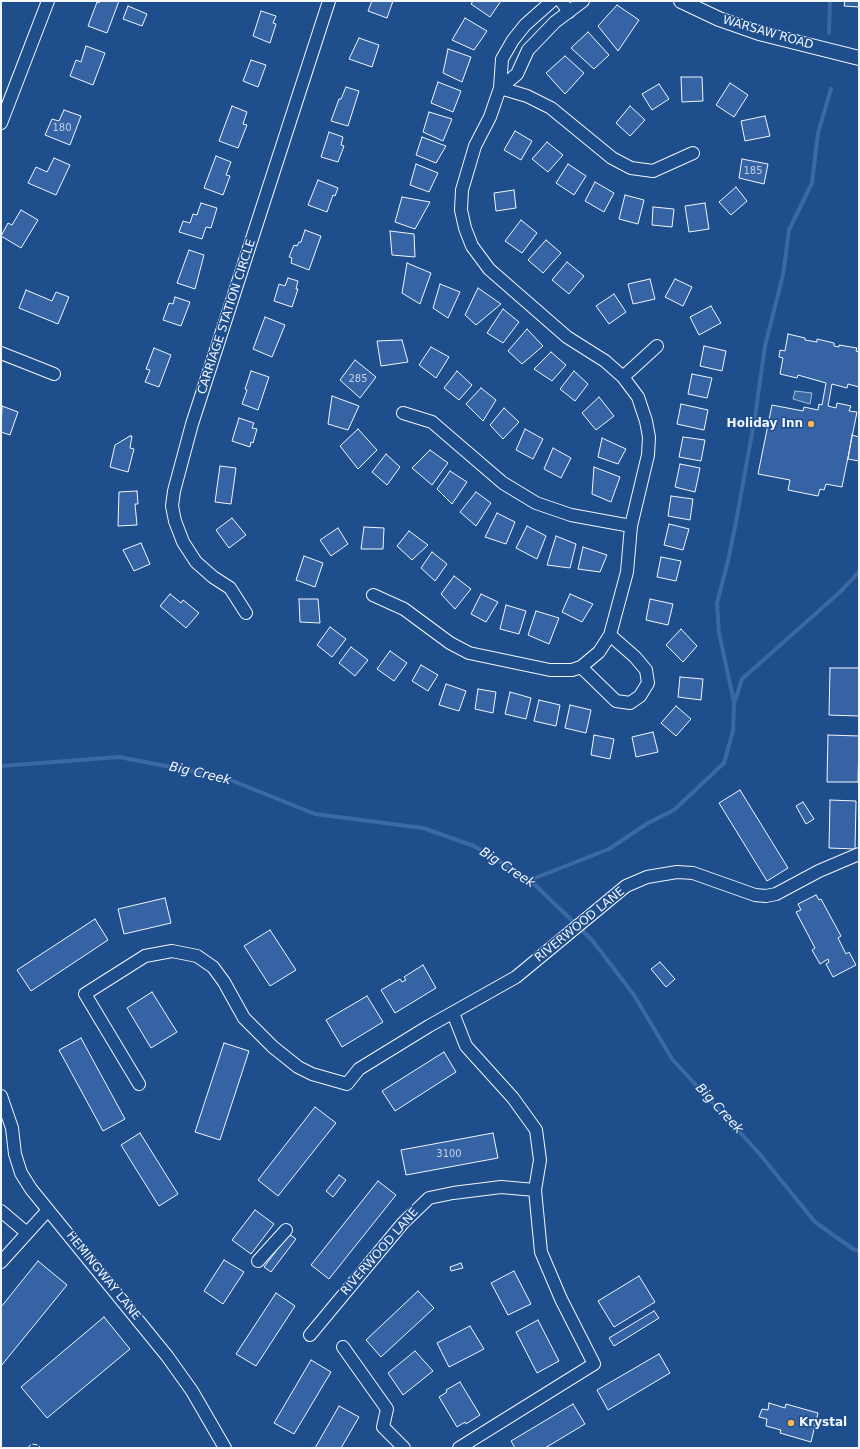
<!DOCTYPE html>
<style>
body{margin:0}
#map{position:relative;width:860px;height:1449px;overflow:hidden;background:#1f4e8c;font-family:"DejaVu Sans",sans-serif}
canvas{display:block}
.frame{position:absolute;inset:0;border:2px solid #f2f6ff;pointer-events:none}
</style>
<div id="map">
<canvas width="860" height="1449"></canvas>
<div class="frame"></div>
</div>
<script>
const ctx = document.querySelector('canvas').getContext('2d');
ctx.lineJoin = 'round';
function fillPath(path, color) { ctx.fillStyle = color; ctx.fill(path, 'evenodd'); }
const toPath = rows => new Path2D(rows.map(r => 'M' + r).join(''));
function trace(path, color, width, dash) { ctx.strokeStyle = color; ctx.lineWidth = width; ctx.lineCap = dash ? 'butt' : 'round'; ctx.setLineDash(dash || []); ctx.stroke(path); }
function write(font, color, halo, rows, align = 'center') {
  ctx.font = font + ' "DejaVu Sans",sans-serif'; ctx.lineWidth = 3; ctx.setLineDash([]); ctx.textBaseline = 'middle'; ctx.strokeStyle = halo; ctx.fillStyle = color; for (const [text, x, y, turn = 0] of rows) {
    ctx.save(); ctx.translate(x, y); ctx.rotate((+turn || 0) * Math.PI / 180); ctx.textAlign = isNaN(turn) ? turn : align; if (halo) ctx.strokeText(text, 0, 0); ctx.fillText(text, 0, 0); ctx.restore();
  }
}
const water = toPath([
 [795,391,812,393,810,404,793,399,795,391]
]);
fillPath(water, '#3b69a3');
trace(water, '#a8bbd7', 1);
trace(toPath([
 [829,33,830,1],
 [735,701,742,679,840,592,859,572],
 [1,766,119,757,223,777,315,814,423,828,474,846,530,880,592,940,634,995,672,1059,758,1152,815,1222,853,1249,859,1251],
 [530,880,609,849,648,823,674,810,724,763,733,731,734,702,719,633,717,603,728,561,736,522,755,417,765,346,783,275,789,230,812,183,818,133,831,89]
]), '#3b69a3', 4);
const building = toPath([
 [100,1,119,1,107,33,88,26,97,2,99,3,100,1],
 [372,1,393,1,387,18,368,11,372,1],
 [473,1,501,1,490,17,471,4,473,1],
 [845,1,859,1,859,7,844,6,845,1],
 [617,5,639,20,618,51,598,26,617,5],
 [128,6,147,14,142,26,123,19,128,6],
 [261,11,276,16,273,23,276,24,270,43,253,36,261,11],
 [465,18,487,31,474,50,452,40,465,18],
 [588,32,609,55,594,69,571,48,588,32],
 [359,38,379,45,372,67,349,59,359,38],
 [86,46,105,53,93,85,70,76,76,60,81,62,86,46],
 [448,49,471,57,462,82,443,73,448,49],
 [565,56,584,73,565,94,546,73,565,56],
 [251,60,266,65,258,87,243,81,251,60],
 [681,77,702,77,703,101,682,102,681,77],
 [438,82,461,91,453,112,431,103,438,82],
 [730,83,748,95,734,117,716,105,730,83],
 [659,84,669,99,652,110,642,94,659,84],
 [346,87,359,91,348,126,331,121,339,99,341,99,346,87],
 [232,106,247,112,243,124,247,125,238,148,219,141,232,106],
 [630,106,645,120,630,136,616,123,630,106],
 [64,110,81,116,70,145,45,135,52,119,59,121,64,110],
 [429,112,452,119,443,141,423,132,429,112],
 [765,116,770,136,745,141,741,121,765,116],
 [515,131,532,141,521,160,504,150,515,131],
 [329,132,343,137,341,145,344,146,338,162,321,157,329,132],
 [422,137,446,146,436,163,416,155,422,137],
 [547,142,563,155,548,172,532,159,547,142],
 [216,156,231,162,226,175,230,176,223,195,204,188,216,156],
 [54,158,70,165,56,195,28,183,36,167,47,172,54,158],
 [742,159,768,164,764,184,739,178,742,159],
 [416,164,438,173,429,192,410,185,416,164],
 [568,164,586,176,574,195,556,183,568,164],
 [318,180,338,188,335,196,333,195,327,212,308,205,318,180],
 [595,182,614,193,604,212,585,201,595,182],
 [736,187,747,201,731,215,719,202,736,187],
 [514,190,516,208,496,211,494,193,514,190],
 [625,195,644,200,638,224,619,219,625,195],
 [402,197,430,202,415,229,395,222,402,197],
 [201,203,217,208,211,228,206,227,202,239,179,232,183,221,190,223,193,214,197,215,201,203],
 [705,203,709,229,689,232,685,206,705,203],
 [653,207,674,209,672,227,652,225,653,207],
 [21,210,38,220,21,248,1,236,8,223,12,225,21,210],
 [521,220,537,233,522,253,505,241,521,220],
 [305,230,321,236,309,270,291,263,292,258,289,257,294,245,297,246,299,242,301,242,305,230],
 [390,231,414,234,415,257,392,255,390,231],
 [546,240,561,253,543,273,528,260,546,240],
 [189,250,204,255,195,289,177,283,189,250],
 [567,262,584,276,569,294,552,280,567,262],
 [407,263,431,273,420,304,402,293,407,263],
 [288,278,298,281,296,289,298,289,292,307,274,301,279,284,285,286,288,278],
 [650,279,655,299,633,304,628,284,650,279],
 [675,279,692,287,683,306,665,297,675,279],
 [440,284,460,292,448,318,433,308,440,284],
 [478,288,501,304,476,325,465,315,478,288],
 [26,290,52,301,56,292,69,297,58,324,19,308,26,290],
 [614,294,626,312,609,324,596,306,614,294],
 [175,297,190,302,181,326,163,320,169,303,173,304,175,297],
 [711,306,721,323,699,335,690,317,711,306],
 [503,309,519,322,503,343,487,333,503,309],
 [265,317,285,325,272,357,253,349,265,317],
 [527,329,543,346,522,364,508,351,527,329],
 [788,334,805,338,805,340,817,342,817,339,834,343,834,346,839,347,839,345,857,348,856,351,859,352,859,387,848,384,847,388,832,384,828,406,836,408,837,403,851,406,849,411,857,412,842,487,826,484,824,490,820,489,818,496,788,490,790,480,758,474,772,405,803,411,804,407,818,410,819,404,822,405,826,383,798,375,797,378,780,374,783,358,779,357,780,350,785,351,788,334],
 [402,340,408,362,381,366,377,341,402,340],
 [704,346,726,351,722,371,700,366,704,346],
 [431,347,449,357,436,378,419,365,431,347],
 [154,348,171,355,159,387,145,382,150,370,146,369,154,348],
 [551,352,566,365,552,381,534,369,551,352],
 [355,360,376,377,360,398,340,380,355,360],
 [251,371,269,377,258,410,242,404,247,390,245,389,251,371],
 [457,371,472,385,459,400,444,388,457,371],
 [574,371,588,384,575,401,560,389,574,371],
 [692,374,712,378,707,398,688,394,692,374],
 [481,388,496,400,483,421,466,404,481,388],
 [332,396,359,406,348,430,328,424,332,396],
 [599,397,614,416,596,430,582,413,599,397],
 [681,404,708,410,704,430,677,424,681,404],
 [2,406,18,412,10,435,1,432,2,406],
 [504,408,519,422,503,439,490,425,504,408],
 [239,418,254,423,252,428,257,429,253,443,251,442,250,447,232,441,239,418],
 [358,429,377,450,358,469,340,446,358,429],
 [525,429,543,439,533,459,516,450,525,429],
 [852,435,859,437,859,461,848,459,852,435],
 [130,436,132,436,130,448,134,449,128,472,110,467,115,445,130,436],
 [683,437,705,440,701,461,679,457,683,437],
 [602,438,626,449,618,464,598,457,602,438],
 [553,448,571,458,561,478,544,469,553,448],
 [430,450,448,463,432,485,412,468,430,450],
 [386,454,400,467,387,485,372,472,386,454],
 [680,464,700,468,695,492,675,487,680,464],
 [220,466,236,468,231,504,215,502,220,466],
 [594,467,620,477,611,502,592,494,594,467],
 [450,471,467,482,452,504,437,489,450,471],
 [137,491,138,504,135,504,137,525,118,526,119,492,137,491],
 [476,492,491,503,476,526,460,512,476,492],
 [671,496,693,499,690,520,668,516,671,496],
 [497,513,515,522,506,544,485,537,497,513],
 [232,518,246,535,229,548,216,530,232,518],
 [669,524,689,529,683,550,664,545,669,524],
 [527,526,546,536,537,559,516,548,527,526],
 [364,527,384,528,383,549,361,549,364,527],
 [338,528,348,544,331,556,320,540,338,528],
 [409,531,428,545,412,560,397,546,409,531],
 [556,536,576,544,570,568,547,565,556,536],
 [141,543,150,564,134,571,123,550,141,543],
 [583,547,607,555,600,572,578,569,583,547],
 [432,552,447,564,435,581,421,568,432,552],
 [304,556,323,563,315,587,296,580,304,556],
 [661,557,681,561,676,581,657,577,661,557],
 [454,576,471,589,455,609,441,594,454,576],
 [170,594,181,603,183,600,199,613,186,628,160,606,170,594],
 [481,594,498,602,486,622,471,614,481,594],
 [570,594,593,604,582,622,562,612,570,594],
 [299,599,318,599,320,623,300,622,299,599],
 [650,599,673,604,668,625,646,620,650,599],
 [506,605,526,611,519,634,500,629,506,605],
 [536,611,559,618,549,644,528,635,536,611],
 [330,627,346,639,332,657,317,645,330,627],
 [681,629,697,646,683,662,666,645,681,629],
 [351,647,368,660,355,676,339,663,351,647],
 [390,651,407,663,394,681,377,669,390,651],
 [421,665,438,675,428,691,412,681,421,665],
 [830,668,859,668,859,716,829,715,830,668],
 [680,677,703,679,701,700,678,697,680,677],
 [446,684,466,691,459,711,439,705,446,684],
 [478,689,496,692,493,713,475,709,478,689],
 [510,692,531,698,526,719,505,714,510,692],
 [539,700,560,705,556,726,534,721,539,700],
 [570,705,591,710,586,733,565,728,570,705],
 [676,706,691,719,676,736,661,723,676,706],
 [653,732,658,752,636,757,632,737,653,732],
 [594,735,614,739,610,759,591,755,594,735],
 [828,735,859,736,858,782,827,782,828,735],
 [740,790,788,868,767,881,719,803,740,790],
 [830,800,856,801,855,849,829,848,830,800],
 [803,802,814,819,806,824,796,806,803,802],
 [816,895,819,900,821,899,841,936,838,938,846,954,849,952,856,965,833,977,826,964,829,962,828,959,820,964,812,950,815,948,796,912,801,910,798,904,816,895],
 [165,898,171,923,124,934,118,909,165,898],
 [95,919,108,940,31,991,17,970,95,919],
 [270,930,296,970,270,986,244,946,270,930],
 [660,962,675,979,666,987,651,969,660,962],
 [423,965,436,988,395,1013,381,990,400,979,402,982,406,980,404,977,423,965],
 [152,992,177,1032,151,1048,127,1008,152,992],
 [367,996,383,1022,342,1047,326,1020,367,996],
 [81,1038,125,1119,103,1131,59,1050,81,1038],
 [224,1043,249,1051,220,1140,195,1132,224,1043],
 [444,1052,456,1072,395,1111,382,1091,444,1052],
 [315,1107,336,1123,278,1196,258,1180,315,1107],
 [140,1133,178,1194,159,1206,121,1145,140,1133],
 [493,1133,498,1158,406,1175,401,1150,493,1133],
 [339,1175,346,1180,333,1197,326,1191,339,1175],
 [378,1181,396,1195,329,1279,311,1265,378,1181],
 [255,1210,274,1224,251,1254,232,1240,255,1210],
 [289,1234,296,1239,271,1272,264,1267,289,1234],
 [224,1260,244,1272,223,1304,204,1291,224,1260],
 [38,1261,67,1285,1,1366,1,1307,38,1261],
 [461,1263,463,1268,451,1271,450,1267,461,1263],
 [514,1271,531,1304,508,1315,491,1283,514,1271],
 [639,1276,655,1302,614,1327,598,1301,639,1276],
 [418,1291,434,1308,381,1357,366,1340,418,1291],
 [276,1293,295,1306,256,1366,236,1354,276,1293],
 [654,1311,659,1318,614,1346,609,1338,654,1311],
 [104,1317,130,1349,47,1418,21,1387,104,1317],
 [538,1320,559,1361,537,1373,516,1332,538,1320],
 [470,1326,484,1349,449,1367,437,1343,470,1326],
 [415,1351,433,1371,403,1395,388,1373,415,1351],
 [659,1354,670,1373,608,1410,597,1390,659,1354],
 [311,1360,331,1372,294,1434,274,1423,311,1360],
 [460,1382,480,1415,466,1424,465,1422,457,1427,439,1397,447,1392,446,1390,460,1382],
 [769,1403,785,1408,786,1404,818,1413,811,1442,780,1433,781,1430,766,1426,767,1419,759,1417,762,1409,768,1410,769,1403],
 [573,1404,585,1424,545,1448,515,1448,511,1441,573,1404],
 [339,1406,359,1417,341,1448,315,1448,339,1406]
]);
fillPath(building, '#3563a3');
trace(building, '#f2f6ff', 1);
const minor = toPath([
 [561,1,569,12],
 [500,88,527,96,551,108,612,158,631,168,653,171,693,153],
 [500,88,517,74,528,50,555,22,583,1],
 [1,123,48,1],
 [1,353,54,374],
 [623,377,657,346],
 [403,413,432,422,503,483,536,503,571,515,631,526],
 [373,595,404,609,450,643,469,653,550,670,572,670,581,667,599,652,610,635,627,572,631,526,648,455,649,437,646,421,638,397,623,377,605,361,567,337,489,269,472,246,465,228,461,210,462,190,475,146,490,117,500,88,502,59,513,40,525,25,552,1],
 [246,613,230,588,213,577,196,562,183,542,175,521,172,506,174,491,192,424,329,1],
 [581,667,616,701,630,703,640,696,648,683,646,670,635,657,610,635],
 [453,1013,466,1046,513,1098,536,1130,540,1160,535,1190,541,1252,561,1299,594,1364,459,1448],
 [139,1084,85,994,145,956,172,951,197,956,213,967,224,982,244,1018,273,1047,298,1067,312,1074,347,1084,359,1069,429,1026,516,977,626,886,647,877,677,872,693,873,755,895,766,896,776,894,819,871,859,854],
 [1,1096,12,1128,15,1154,21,1173,31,1189,167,1356,192,1391,225,1448],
 [1,1211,27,1233],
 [258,1261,286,1230],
 [1,1262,48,1210],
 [310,1335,403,1223,429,1198,453,1193,501,1187,535,1190],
 [343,1347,387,1409,383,1427,404,1448]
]);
const tertiary = toPath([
 [681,1,719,19,759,33,859,58]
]);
trace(minor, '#f2f6ff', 14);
trace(tertiary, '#f2f6ff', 16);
trace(minor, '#1f4e8c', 12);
trace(tertiary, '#1f4e8c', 14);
trace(toPath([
 [27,1448,32,1444,38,1445,41,1448]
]), '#f2f6ff', 1, [5, 2]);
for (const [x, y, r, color] of [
 [811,424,4,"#ffb74d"],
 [791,1423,4,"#ffb74d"]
]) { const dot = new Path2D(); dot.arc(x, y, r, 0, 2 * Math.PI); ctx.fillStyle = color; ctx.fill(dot); trace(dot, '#1f4e8c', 1.5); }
write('10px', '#c3d1e8', null, [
 ["180",62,128],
 ["185",753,171],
 ["285",358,379],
 ["3100",449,1154]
]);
write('12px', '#f2f6ff', '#1f4e8c', [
 ["WARSAW ROAD",768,33,16],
 ["CARRIAGE STATION CIRCLE",227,317,-72],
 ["RIVERWOOD LANE",580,925,-39],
 ["RIVERWOOD LANE",380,1252,-49],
 ["HEMINGWAY LANE",103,1276,51]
]);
write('bold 12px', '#f2f6ff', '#1f4e8c', [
 ["Holiday Inn",803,424],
 ["Krystal",799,1423,"left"]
], 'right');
write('italic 13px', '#f2f6ff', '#1f4e8c', [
 ["Big Creek",200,774,13],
 ["Big Creek",507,868,33],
 ["Big Creek",719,1109,47]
]);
</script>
